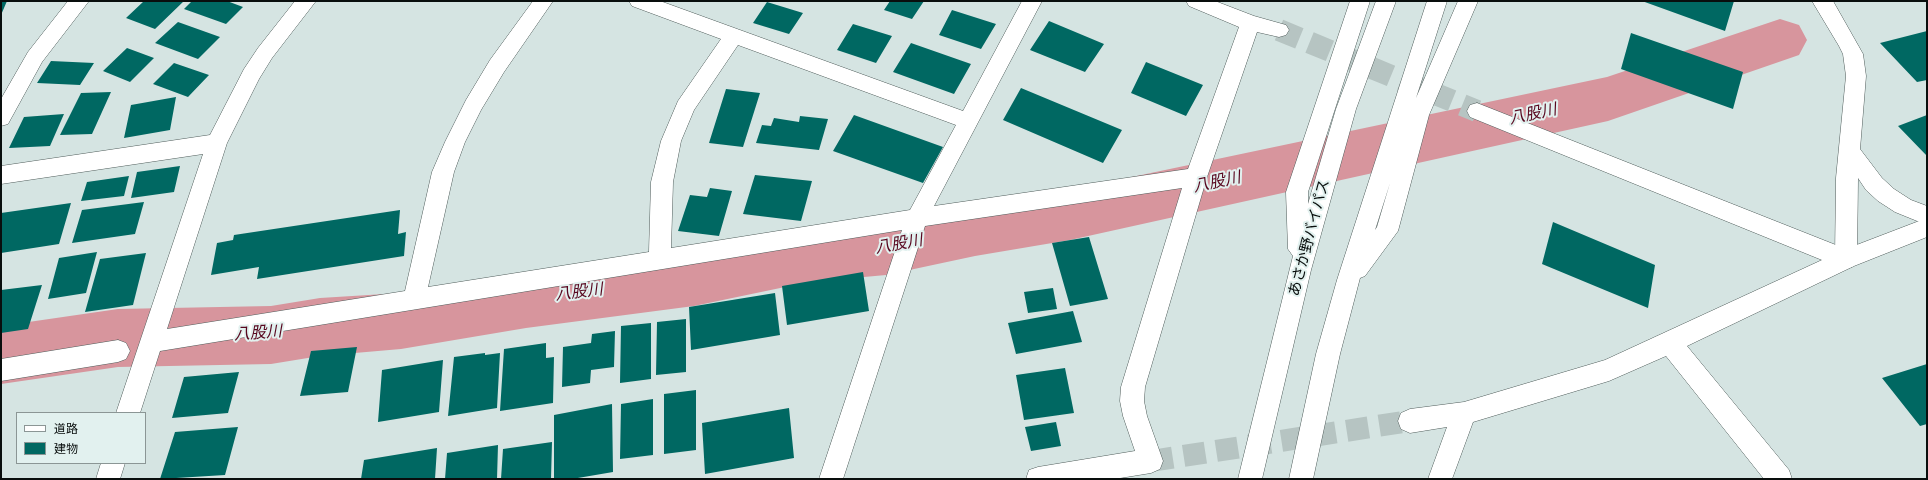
<!DOCTYPE html>
<meta charset="utf-8">
<style>
body{margin:0}
#map{position:relative;width:1928px;height:480px;overflow:hidden;background:#d5e4e2;font-family:"Titillium Web","Noto Sans JP",sans-serif}
canvas{display:block}
.frame{position:absolute;inset:0;border:2px solid #090e0d;pointer-events:none}
.legend{position:absolute;left:16px;top:412px;width:130px;height:52px;box-sizing:border-box;background:#e2f1ef;border:1px solid #8b9695;margin:0;padding:5px 7px;list-style:none;font-size:12px;color:#090e0d}
.legend li{display:flex;align-items:center;gap:8px;height:20px}
.legend b{width:20px;border:1px solid #8b9695}
</style>
<div id="map">
<canvas width="1928" height="480"></canvas>
<div class="frame"></div>
<ul class="legend">
<li><b style="height:5px;background:#fff"></b>道路</li>
<li><b style="height:11px;background:#006862"></b>建物</li>
</ul>
</div>
<script>
const ctx = document.querySelector('canvas').getContext('2d');
ctx.lineJoin = 'round';
const toPath = rows => new Path2D(rows.map(r => 'M' + r).join(''));
function fillPath(path, color) { ctx.fillStyle = color; ctx.fill(path, 'evenodd'); }
function trace(path, color, width, dash) { ctx.strokeStyle = color; ctx.lineWidth = width; ctx.lineCap = dash ? 'butt' : 'round'; ctx.setLineDash(dash || []); ctx.stroke(path); }
function write(font, color, halo, rows, align = 'center') {
  ctx.font = font + ' "Titillium Web","Noto Sans JP",sans-serif'; ctx.lineWidth = 4; ctx.setLineDash([]); ctx.textBaseline = 'middle'; ctx.strokeStyle = halo; ctx.fillStyle = color; for (const [text, x, y, turn = 0] of rows) {
    ctx.save(); ctx.translate(x, y); ctx.rotate((+turn || 0) * Math.PI / 180); ctx.textAlign = isNaN(turn) ? turn : align; if (halo) ctx.strokeText(text, 0, 0); ctx.fillText(text, 0, 0); ctx.restore();
  }
}
fillPath(toPath([
 [1780,19,1799,25,1807,40,1799,55,1608,121,1070,240,975,256,886,275,809,282,694,306,526,328,401,349,320,356,271,364,118,367,1,384,1,326,118,309,271,306,320,298,401,293,526,272,694,252,809,230,886,223,975,204,1070,190,1607,77,1780,19]
]), '#d7959d');
fillPath(toPath([
 [1,1,7,1,1,15],
 [144,1,184,1,155,29,126,18],
 [192,1,227,1,243,7,226,24,184,9],
 [890,1,924,1,912,19,884,10],
 [1642,1,1734,1,1725,31],
 [767,2,803,13,789,34,753,23],
 [952,10,996,24,981,49,939,35],
 [1049,21,1104,44,1085,72,1030,50],
 [178,22,220,37,198,59,155,43],
 [853,24,892,36,876,63,837,50],
 [1927,31,1927,80,1917,82,1880,43],
 [1631,33,1743,72,1733,109,1621,69],
 [911,43,971,64,954,94,893,72],
 [127,48,154,58,130,82,103,71],
 [51,61,94,63,80,85,37,83],
 [1146,62,1203,85,1186,116,1131,93],
 [174,63,209,75,188,97,153,84],
 [1021,88,1122,130,1103,163,1003,120],
 [726,89,760,93,743,147,709,143],
 [111,92,92,134,60,135,81,93],
 [176,97,170,130,124,138,131,105],
 [64,114,50,146,9,148,24,117],
 [854,115,943,147,923,183,833,151],
 [1927,115,1927,156,1898,126],
 [800,116,828,119,819,150,756,143,762,125,771,126,774,118,799,122],
 [180,166,174,192,131,198,137,172],
 [755,175,812,181,801,221,743,214],
 [129,176,124,196,81,201,87,182],
 [710,188,732,191,719,236,678,231,690,195,707,197],
 [144,202,135,234,72,243,82,210],
 [71,203,59,244,1,253,1,213],
 [400,210,398,234,406,232,404,256,257,279,259,267,211,275,217,243,233,240,234,235],
 [1553,222,1655,265,1648,308,1542,264],
 [1089,237,1108,299,1070,306,1052,243],
 [97,252,86,293,48,299,59,258],
 [146,253,133,305,85,312,100,259],
 [863,272,869,311,787,325,782,286],
 [42,285,28,329,1,333,1,290],
 [1053,288,1057,309,1028,313,1024,292],
 [775,293,780,335,691,350,689,307],
 [1073,311,1082,342,1016,354,1008,323],
 [686,319,686,372,656,375,657,322],
 [651,323,651,379,620,383,621,326],
 [615,331,614,367,591,370,590,383,562,387,563,347,591,343,592,334],
 [546,343,546,358,554,357,553,403,500,411,504,349],
 [357,347,348,392,300,396,311,351],
 [485,353,485,355,500,353,497,408,448,416,454,357],
 [443,360,439,412,378,422,382,370],
 [1927,364,1927,424,1920,426,1882,378],
 [1065,368,1074,413,1024,420,1016,375],
 [239,372,228,413,172,418,184,377],
 [696,390,696,450,664,454,664,394],
 [653,399,653,455,620,459,621,404],
 [612,404,613,472,572,479,554,479,554,415],
 [789,408,794,458,705,474,702,423],
 [1056,422,1061,446,1031,451,1025,427],
 [238,427,225,475,160,479,175,432],
 [552,442,551,479,501,479,503,449],
 [498,445,497,479,445,479,447,453],
 [437,448,435,479,361,479,364,460]
]), '#006862');
trace(toPath([
 [1279,30,1477,111],
 [1151,461,1410,421]
]), '#b6c4c2', 22, [22, 11]);
const minor = toPath([
 [68,1,89,1,42,62,8,124,1,126,1,99,28,52,68,1],
 [295,1,316,1,272,58,259,79,227,143,167,329,405,291,432,172,445,142,466,100,490,60,533,1,553,1,504,72,481,110,465,142,454,172,428,287,649,252,651,182,661,141,678,101,721,39,632,6,629,1,660,1,963,111,1022,1,1042,1,934,206,1188,169,1239,27,1189,6,1186,1,1215,1,1254,16,1286,25,1289,30,1286,35,1279,37,1257,32,1207,177,1145,387,1144,401,1147,416,1163,461,1160,469,1151,473,1114,479,1026,479,1029,470,1038,467,1135,451,1123,416,1120,401,1121,387,1182,188,925,226,843,479,819,479,902,230,160,351,140,413,116,413,203,154,1,184,1,166,210,135,244,69,258,48,295,1],
 [738,45,956,125,910,210,671,248,673,182,681,141,694,110,738,45],
 [1477,103,1846,249,1927,218,1927,237,1854,266,1687,346,1789,470,1792,479,1764,479,1666,356,1609,381,1473,422,1452,479,1428,479,1447,427,1410,433,1401,429,1398,421,1401,413,1410,409,1464,402,1605,360,1822,260,1470,117,1467,111,1470,105,1477,103],
 [118,340,126,343,130,351,126,359,118,362,1,381,1,359,118,340],
 [101,463,125,463,120,479,96,479,101,463]
]);
const highway = toPath([
 [1350,1,1370,1,1308,192,1308,204,1336,109,1376,1,1396,1,1356,109,1311,270,1262,479,1238,479,1293,256,1288,249,1286,192,1350,1],
 [1427,1,1447,1,1416,98,1458,1,1478,1,1429,115,1398,231,1365,276,1360,278,1340,354,1313,479,1289,479,1316,354,1337,280,1427,1],
 [1390,183,1377,227,1375,230,1390,183],
 [1812,1,1833,1,1863,54,1866,76,1860,149,1882,178,1894,189,1911,200,1927,206,1927,225,1895,212,1878,201,1866,190,1858,178,1857,259,1854,266,1846,269,1838,266,1835,259,1836,178,1846,76,1843,54,1839,46,1812,1]
]);
trace(minor, '#505d5b', 1);
trace(highway, '#505d5b', 1);
fillPath(minor, '#fff');
fillPath(highway, '#fff');
write('15px', '#090e0d', '#e2f1ef', [
 ["あさか野バイパス",1310,238,-75]
]);
write('italic 16px', '#58071f', '#e2f1ef', [
 ["八股川",1533,115,-12],
 ["八股川",1217,183,-12],
 ["八股川",899,245,-10],
 ["八股川",579,293,-7],
 ["八股川",258,334,-4]
]);
</script>
